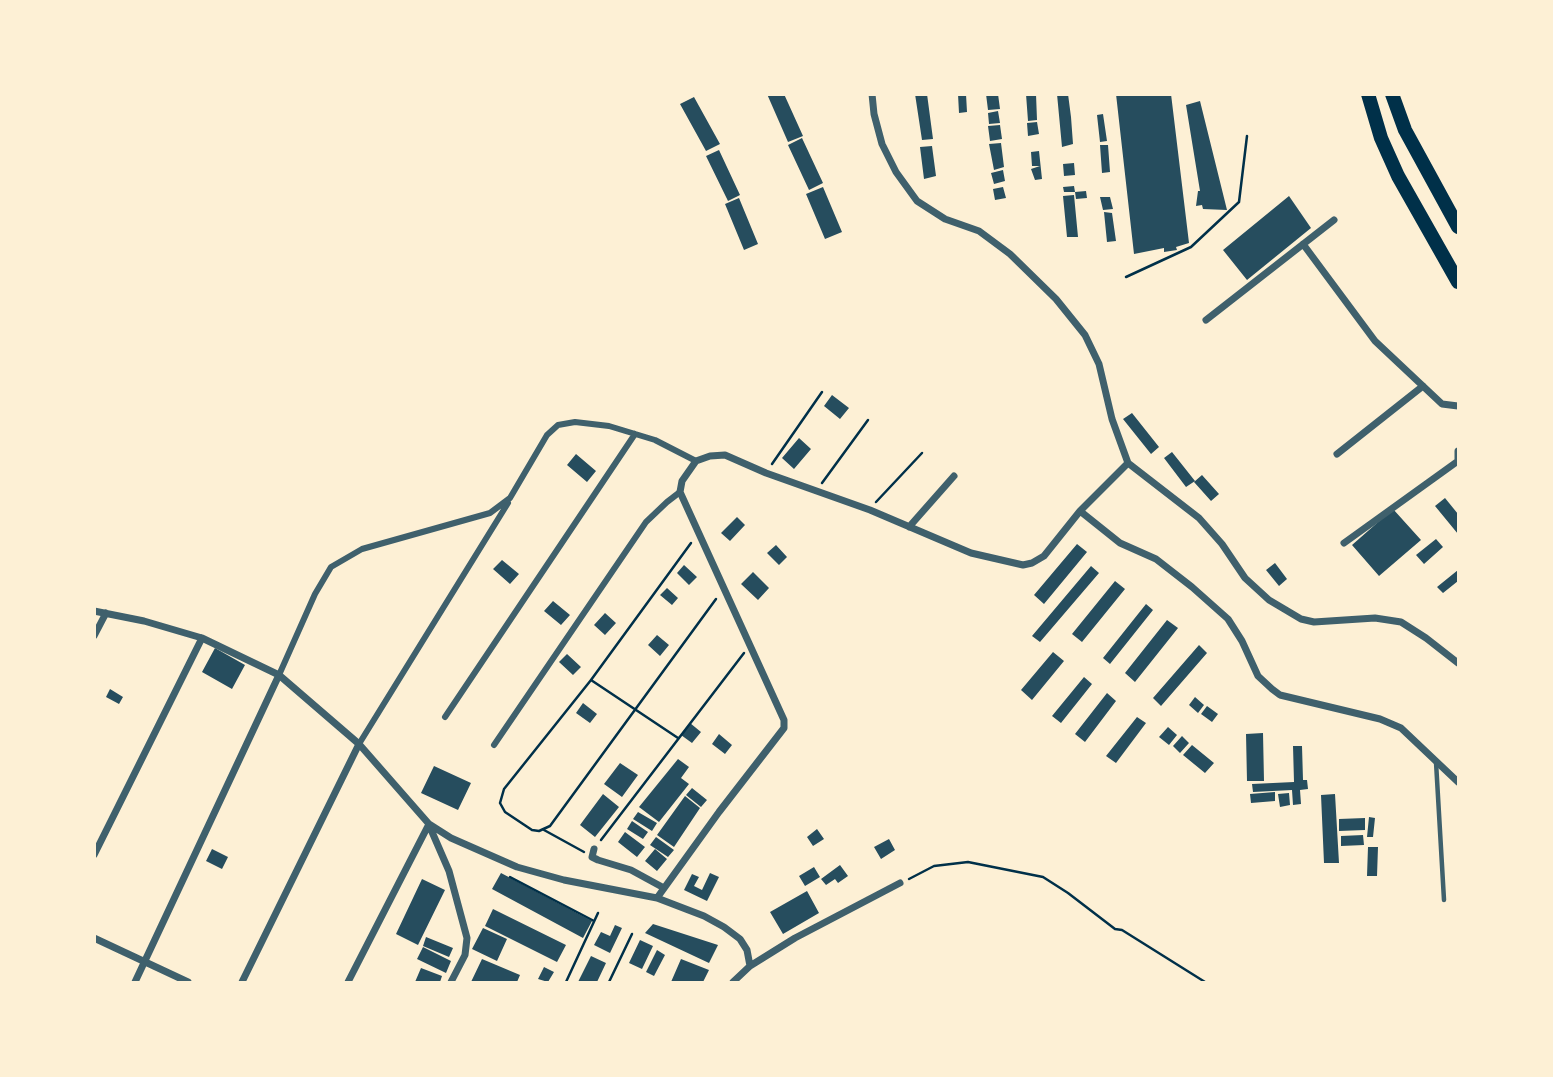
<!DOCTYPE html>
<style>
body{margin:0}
#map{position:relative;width:1553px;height:1077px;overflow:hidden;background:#fdf0d5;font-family:Montserrat,sans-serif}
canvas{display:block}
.frame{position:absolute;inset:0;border:96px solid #fdf0d5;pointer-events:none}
</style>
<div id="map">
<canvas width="1553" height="1077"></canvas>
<div class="frame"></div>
</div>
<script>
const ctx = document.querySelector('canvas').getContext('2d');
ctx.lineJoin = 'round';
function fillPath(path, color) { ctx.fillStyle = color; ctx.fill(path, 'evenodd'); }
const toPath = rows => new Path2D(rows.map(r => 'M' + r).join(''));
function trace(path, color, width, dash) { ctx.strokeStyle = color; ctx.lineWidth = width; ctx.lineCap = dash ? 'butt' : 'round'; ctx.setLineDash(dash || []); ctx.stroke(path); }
fillPath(toPath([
 [767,94,784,94,803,136,788,142],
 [915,94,927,94,933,139,922,140],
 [958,94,966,94,967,112,959,113],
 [986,94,998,94,1000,109,988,110],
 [1026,94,1036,94,1037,120,1028,121],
 [1057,94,1068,94,1071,117,1073,144,1062,147],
 [1116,94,1171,94,1189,243,1176,247,1177,250,1164,252,1164,248,1134,254],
 [694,97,720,144,706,151,680,104],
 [1200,101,1227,210,1203,209,1202,205,1196,206,1198,191,1200,191,1186,105],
 [998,111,1000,123,989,124,988,113],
 [1103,114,1107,141,1100,142,1097,115],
 [1037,122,1039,134,1028,136,1027,123],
 [1000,125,1002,139,990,141,988,126],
 [802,138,823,183,809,190,788,145],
 [1001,143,1004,167,994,170,989,144],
 [1100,145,1108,145,1110,172,1102,173],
 [932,146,936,176,924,179,920,147],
 [719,150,740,195,728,201,706,156],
 [1039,151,1042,179,1035,180,1031,169,1040,166,1032,166,1031,152],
 [1074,163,1075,175,1064,176,1063,164],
 [1003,170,1005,181,994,184,991,173],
 [1074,186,1075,192,1086,191,1087,198,1076,199,1075,192,1064,192,1063,187],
 [823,187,842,232,825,239,806,194],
 [1003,187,1006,198,995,200,993,189],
 [1074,195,1078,237,1067,237,1063,196],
 [1289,196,1311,228,1247,280,1223,250],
 [1100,197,1110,197,1113,209,1103,210],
 [739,198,758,244,744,250,725,204],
 [1104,212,1112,213,1116,241,1107,242],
 [832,395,849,408,840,419,824,406],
 [1132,413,1159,447,1151,454,1123,419],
 [799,438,811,449,794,469,782,458],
 [1172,452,1195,481,1186,487,1164,458],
 [576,454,596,471,587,482,567,465],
 [1202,475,1219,494,1211,501,1194,482],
 [1445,498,1458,514,1458,534,1435,506],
 [1393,509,1421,540,1379,576,1352,545],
 [737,517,745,525,730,541,721,533],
 [1436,539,1443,547,1424,564,1416,555],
 [1077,544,1087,552,1044,604,1034,595],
 [776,545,787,557,779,565,767,553],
 [502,560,519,574,510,584,493,569],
 [1275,563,1287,579,1279,586,1266,570],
 [684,565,697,577,689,585,677,573],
 [1091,566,1099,573,1040,642,1032,636],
 [1458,570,1458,581,1443,593,1437,587],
 [753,572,769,588,758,600,741,584],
 [1115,581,1125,589,1082,642,1072,634],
 [667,588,678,598,672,605,660,595],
 [553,601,570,615,561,625,544,611],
 [1146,604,1153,610,1110,664,1103,658],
 [605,613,616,623,605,635,594,625],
 [1167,620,1178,628,1135,682,1125,673],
 [657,635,669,645,660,656,648,645],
 [1199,645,1207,653,1161,706,1153,698],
 [215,648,245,665,232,689,202,672],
 [1053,652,1064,661,1032,700,1021,690],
 [567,654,581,667,573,675,559,662],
 [1084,677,1092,684,1061,723,1052,716],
 [110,689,123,697,119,704,106,697],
 [1107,693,1116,701,1085,742,1075,734],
 [1195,697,1204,705,1198,713,1189,705],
 [583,703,597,714,590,723,576,713],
 [1207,706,1218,714,1212,722,1201,714],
 [1137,717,1146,723,1116,763,1106,756],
 [690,723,701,732,692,743,681,735],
 [1168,727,1177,735,1169,745,1159,737],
 [1263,733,1264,781,1247,781,1246,734],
 [719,734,732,745,725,754,712,744],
 [1182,736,1189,743,1180,753,1173,746],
 [1192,745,1214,763,1205,773,1183,755],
 [1293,746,1302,746,1303,780,1307,780,1308,789,1300,790,1301,804,1293,805,1292,790,1253,792,1252,784,1294,782],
 [678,759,689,767,681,778,689,784,659,822,639,807],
 [620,763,638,775,622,797,604,784],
 [434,766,471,783,458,810,421,793],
 [692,788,707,800,701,807,686,795],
 [1275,792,1275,801,1251,803,1250,794],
 [1289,793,1290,805,1280,807,1278,794],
 [603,794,619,807,595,837,580,825],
 [1335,794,1339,863,1324,863,1321,795],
 [685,796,700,808,674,847,657,835],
 [638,812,657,823,652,831,633,819],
 [1369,817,1375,818,1373,837,1367,837],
 [1365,818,1365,830,1339,831,1339,819],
 [632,821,648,832,643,839,627,829],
 [817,829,824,839,813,846,807,837],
 [625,832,645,847,637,857,618,842],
 [1363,835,1364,845,1341,846,1341,836],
 [656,837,674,850,668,857,650,845],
 [889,839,895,850,881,859,874,847],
 [1368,847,1378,847,1377,876,1367,876],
 [212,849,228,857,222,869,206,861],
 [655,849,667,859,657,871,645,861],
 [840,865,848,876,838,883,835,879,826,885,821,879],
 [814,867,820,877,805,886,799,876],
 [501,873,592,921,583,938,492,889],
 [710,873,719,877,707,901,684,890,692,874,699,877,694,886,702,890],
 [422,879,445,890,418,945,396,934],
 [807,891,819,913,783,934,770,912],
 [493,909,566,945,557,962,485,926],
 [653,924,718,945,709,963,645,933],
 [615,925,622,928,610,953,594,945,601,932,610,936],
 [483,928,507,939,497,961,472,949],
 [426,937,453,948,449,957,423,946],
 [640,940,653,946,642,969,629,963],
 [423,947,451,961,446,973,417,959],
 [657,950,665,955,654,976,646,972],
 [591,956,606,963,597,982,578,982],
 [482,959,520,975,517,982,471,982],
 [681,959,709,970,703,982,671,982],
 [544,967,554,972,548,982,538,979],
 [421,968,442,976,440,982,415,982]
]), '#264d5e');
trace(toPath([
 [1126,277,1191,247,1239,202,1247,136],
 [772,464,822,392],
 [822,483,868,420],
 [876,502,922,453],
 [591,680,504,789,500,803,505,812,532,830,539,831,550,826,716,599],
 [678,738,591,680,691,543],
 [544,830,584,852],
 [601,840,744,653],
 [510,877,594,921],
 [909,879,934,866,968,862,1043,877,1068,893,1115,929,1122,930,1205,982],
 [566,982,598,913],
 [609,982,632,934]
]), '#003049', 2.5);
trace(toPath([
 [1436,762,1444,900]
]), '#3f606c', 4.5);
trace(toPath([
 [279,675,315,594,331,567,362,549,490,513,510,498,547,435,558,425,575,422,609,426,655,440,696,461],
 [445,717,635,434],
 [359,744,508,503],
 [494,745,646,522,667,502,680,492]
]), '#3f606c', 6);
trace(toPath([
 [872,94,874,114,882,144,896,172,917,201,945,219,979,231,1010,254,1056,299,1085,335,1099,364,1112,419,1128,463,1199,518,1222,544,1245,578,1269,600,1301,619,1314,622,1375,618,1401,622,1426,638,1458,663],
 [1303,244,1375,341,1442,404,1458,406],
 [1206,320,1334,220],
 [1337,454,1423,386],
 [1080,511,1120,543,1156,559,1192,587,1228,619,1242,641,1258,676,1272,689,1280,695,1380,719,1401,728,1458,782],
 [909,527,954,476],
 [1344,543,1458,461,1458,451],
 [94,611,144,621,202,638,279,675,359,744,429,824,451,838,517,867,564,880,657,898,704,916,724,927,740,939,747,950,750,966],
 [94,636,106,613],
 [429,825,449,871,467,938,465,955,451,982],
 [594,849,592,857,598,860,631,870,664,888],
 [94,855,202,638],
 [657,898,719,812,784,728,784,720,680,492,682,481,696,461,710,456,725,455,766,473,870,510,971,553,1023,565,1032,563,1044,556,1080,511,1128,463],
 [94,938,188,982],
 [135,982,279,675],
 [242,982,359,744],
 [348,982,429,824],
 [733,982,750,966,795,938,900,883]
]), '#3f606c', 7);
trace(toPath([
 [1368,94,1381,138,1398,176,1458,282],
 [1392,94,1405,130,1458,227]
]), '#003049', 14);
</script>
